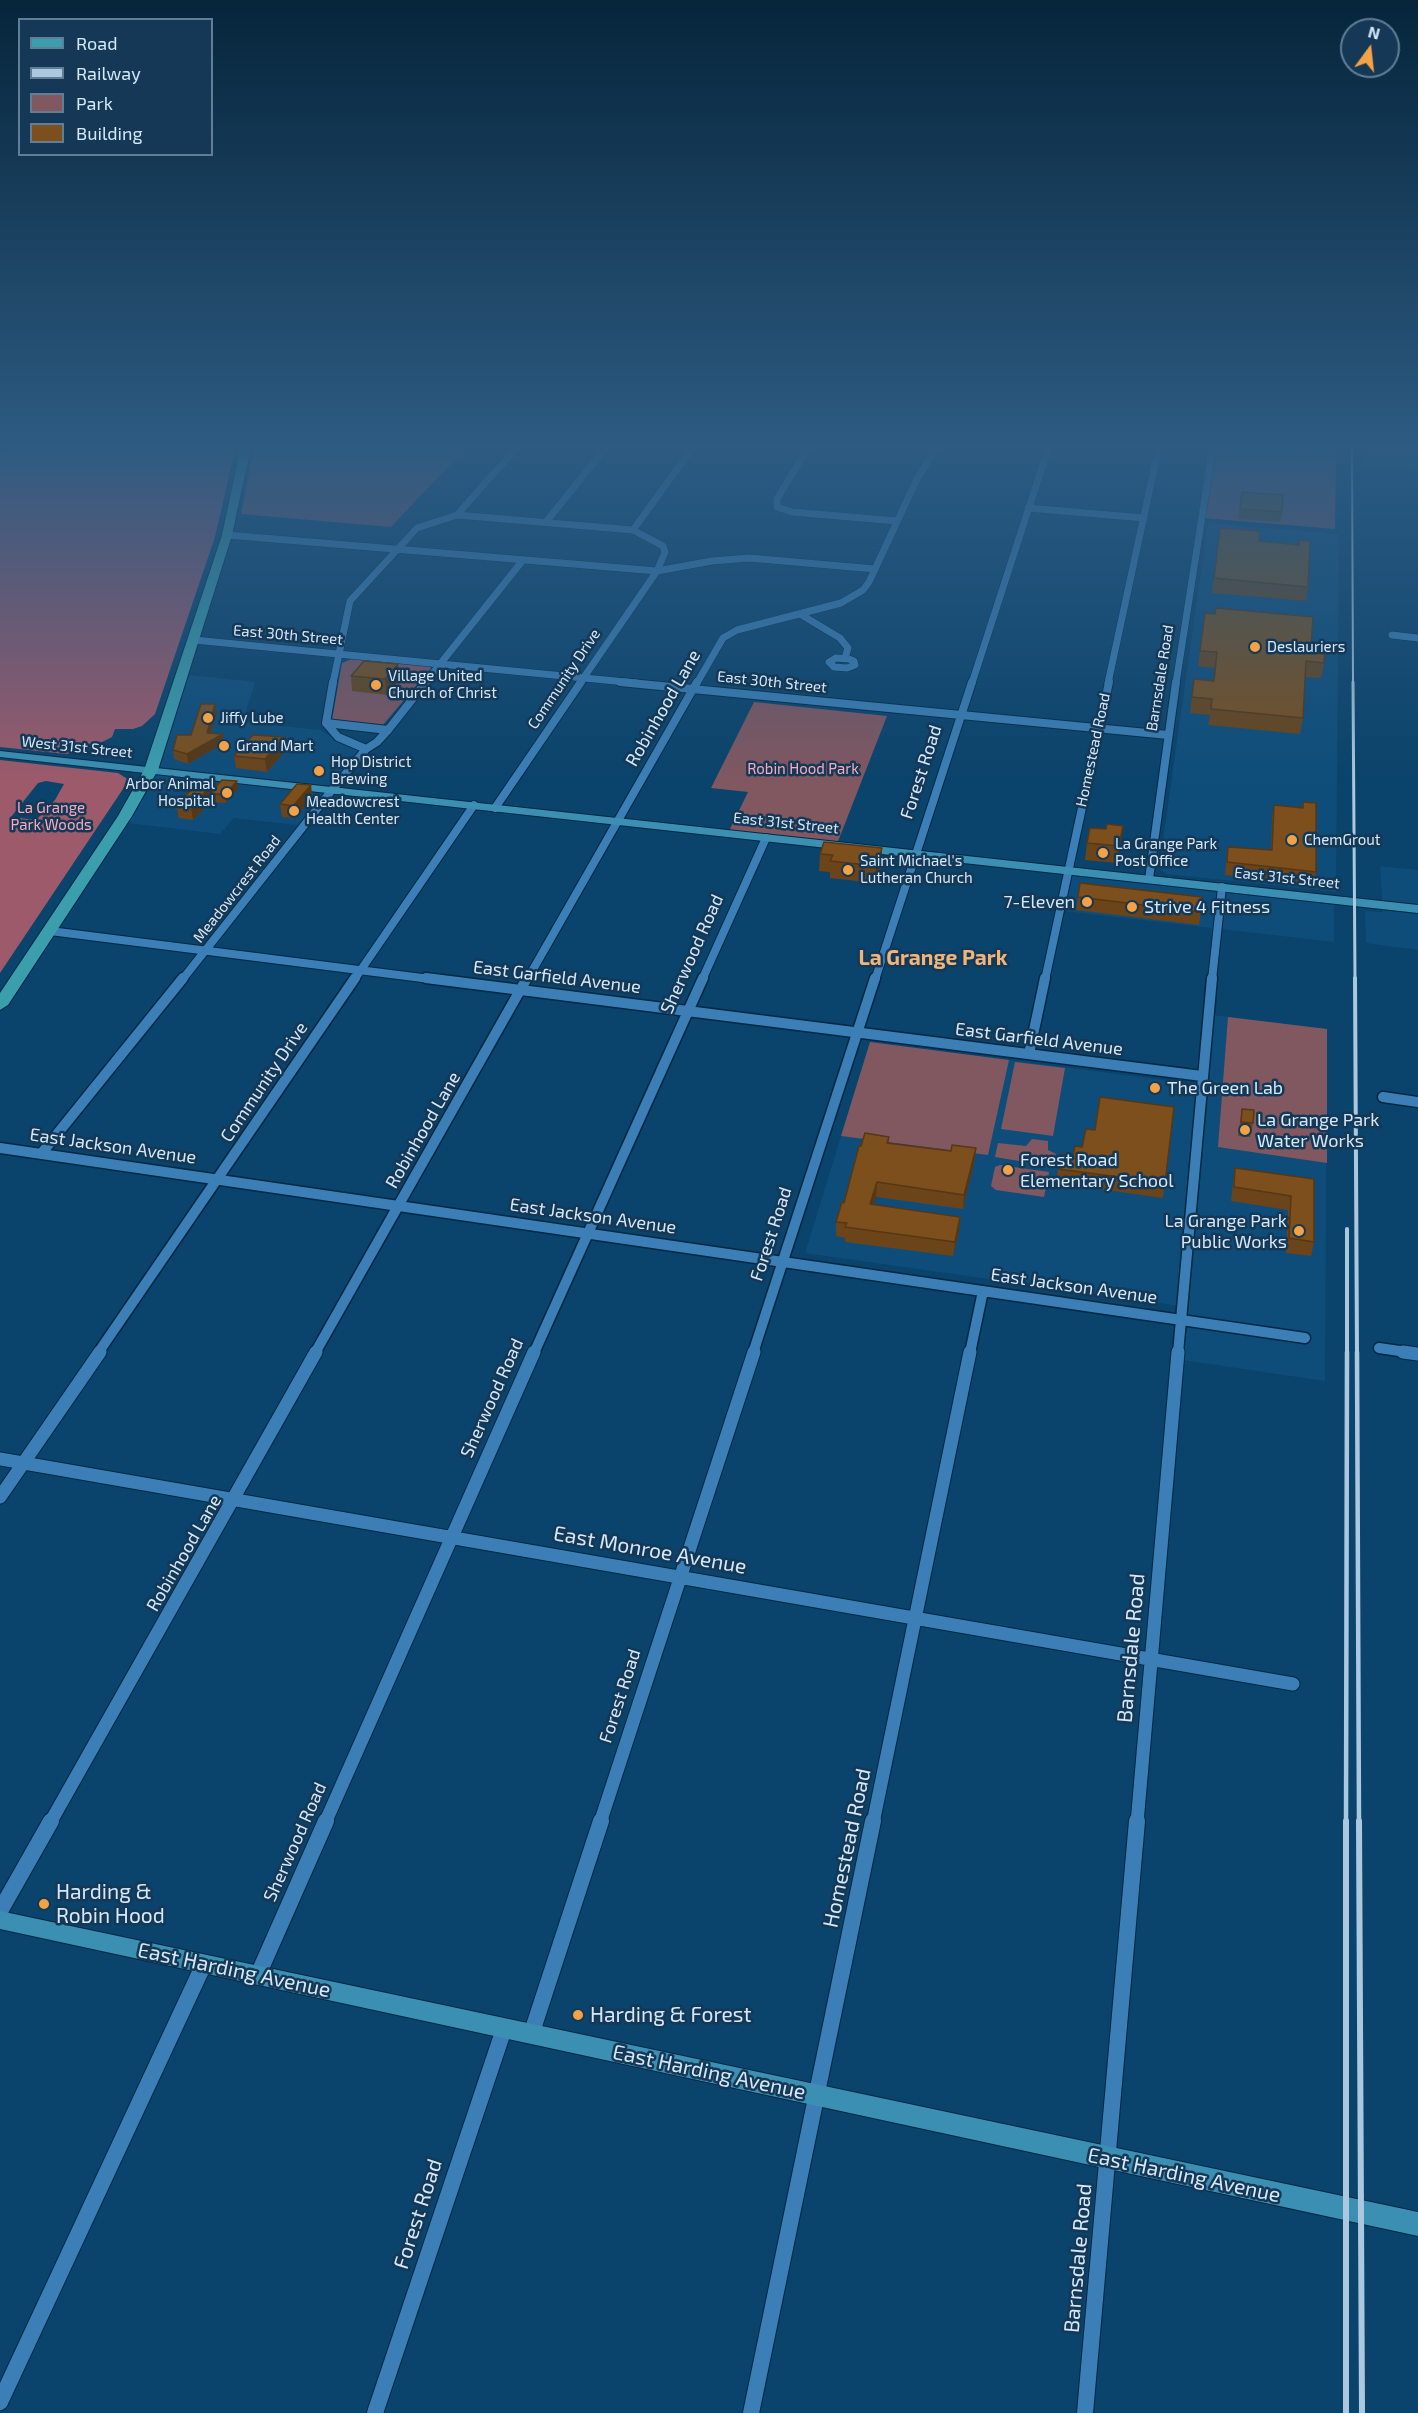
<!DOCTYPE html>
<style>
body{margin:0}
#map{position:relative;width:1418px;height:2413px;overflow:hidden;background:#0a436b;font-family:"Exo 2",sans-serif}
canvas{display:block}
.legend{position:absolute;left:18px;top:18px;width:195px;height:138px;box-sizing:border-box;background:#143855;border:2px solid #617e97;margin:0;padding:8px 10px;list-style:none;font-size:18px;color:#d4e8fa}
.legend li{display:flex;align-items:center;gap:12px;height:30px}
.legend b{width:30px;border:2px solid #617e97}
.north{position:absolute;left:1340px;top:18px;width:60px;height:60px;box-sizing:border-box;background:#143855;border:2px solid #617e97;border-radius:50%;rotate:15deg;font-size:16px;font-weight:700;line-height:24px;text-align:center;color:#d4e8fa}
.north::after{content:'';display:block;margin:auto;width:21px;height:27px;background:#f5a246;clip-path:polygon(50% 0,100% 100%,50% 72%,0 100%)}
</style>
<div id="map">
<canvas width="1418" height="2413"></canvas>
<ul class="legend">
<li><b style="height:8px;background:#3b9ead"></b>Road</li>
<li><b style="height:8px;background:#acc8de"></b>Railway</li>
<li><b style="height:16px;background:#815760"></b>Park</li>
<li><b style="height:16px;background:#7c4f1d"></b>Building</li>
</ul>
<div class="north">N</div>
</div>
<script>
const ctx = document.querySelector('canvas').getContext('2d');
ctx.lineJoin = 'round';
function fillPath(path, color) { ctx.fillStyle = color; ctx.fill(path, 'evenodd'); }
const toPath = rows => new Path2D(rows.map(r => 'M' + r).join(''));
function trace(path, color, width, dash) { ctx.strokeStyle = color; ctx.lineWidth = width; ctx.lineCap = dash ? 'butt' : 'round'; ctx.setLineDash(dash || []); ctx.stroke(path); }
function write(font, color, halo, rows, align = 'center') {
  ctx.font = font + ' "Exo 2",sans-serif'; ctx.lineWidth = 5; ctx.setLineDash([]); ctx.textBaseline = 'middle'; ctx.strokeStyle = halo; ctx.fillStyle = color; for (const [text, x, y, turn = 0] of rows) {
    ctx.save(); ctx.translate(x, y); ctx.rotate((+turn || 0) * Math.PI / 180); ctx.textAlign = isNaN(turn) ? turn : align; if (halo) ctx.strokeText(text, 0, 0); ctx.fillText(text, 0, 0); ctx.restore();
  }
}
fillPath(toPath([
 [1364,446,1418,446,1418,471,1364,467],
 [1208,523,1339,534,1336,892,1166,874,1159,868],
 [189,675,255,682,243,722,320,730,340,742,367,752,337,789,157,768],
 [153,772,333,792,306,826,234,818,220,834,127,823],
 [1380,866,1418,870,1418,950,1366,943,1365,911,1383,912],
 [1064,873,1334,903,1334,942,1055,910],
 [1205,1014,1327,1029,1325,1381,1176,1359,1180,1306,805,1253,870,1042,1194,1084]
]), '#0e4d7a');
fillPath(toPath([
 [254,446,468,446,391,527,241,514],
 [1219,446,1336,454,1335,529,1203,518],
 [354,658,429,666,431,668,382,726,332,720,342,663],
 [754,702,887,716,837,844,729,831,748,792,711,788],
 [1228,1017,1327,1029,1327,1163,1218,1147],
 [870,1042,1009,1060,988,1155,841,1136],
 [1015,1062,1065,1068,1053,1136,1001,1129],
 [1032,1139,1048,1141,1048,1150,1056,1154,1054,1162,1043,1165,995,1157,998,1143,1026,1146],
 [1000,1165,1049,1172,1044,1197,996,1190,991,1186,995,1167]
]), '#815760');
fillPath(toPath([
 [14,446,236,446,215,537,155,714,142,726,133,729,115,729,112,737,86,750,66,754,0,747,0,452],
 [0,760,118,773,129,780,0,973],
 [46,781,64,784,55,800,40,816,36,820,11,817,38,783]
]), '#9d5a6a');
const streetFar4 = toPath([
 [518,446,457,515,633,530],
 [809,446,777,499,777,507,792,512,897,521],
 [1265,446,1334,452],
 [1028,508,1144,518],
 [546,522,607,446],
 [227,535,657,571,665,552,663,546,633,530,694,446],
 [800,614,840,638,848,648,845,658],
 [1392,635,1418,638],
 [194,640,636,683],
 [836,658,849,659,854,661,855,665,847,668,834,667,829,662,836,658],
 [333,683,350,601,417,528,457,515],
 [425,683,523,560],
 [580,683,657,571,712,561,749,558,875,569],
 [697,683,723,638,737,630,841,603,863,590,869,582,916,481,937,446],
 [972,683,1049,446],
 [1108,683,1159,446],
 [1176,683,1213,446]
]);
const streetFar3 = toPath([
 [333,682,326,723,338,737,366,749],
 [620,682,1168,735],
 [326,723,388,730],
 [495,808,581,682],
 [1149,879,1176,682],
 [50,931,438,980],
 [182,980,332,790,366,749,377,742,388,730,426,682],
 [354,980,474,805],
 [527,980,697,682],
 [702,980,766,838],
 [875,980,972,682],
 [1045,980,1109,682],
 [1212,980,1222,887]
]);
const streetFar2 = toPath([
 [426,978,1202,1076],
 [1029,1054,1045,978],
 [1383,1097,1418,1102],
 [0,1148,1305,1338],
 [41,1154,183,978],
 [1379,1348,1413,1353],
 [98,1353,355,978],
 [315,1353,527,978],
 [534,1353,703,978],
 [753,1353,875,978],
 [970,1353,983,1291],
 [1178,1353,1212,978]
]);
const streetFar1 = toPath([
 [1403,1352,1418,1354],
 [0,1459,1293,1684],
 [0,1497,100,1352],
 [50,1823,316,1352],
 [325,1823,534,1352],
 [600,1823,754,1352],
 [873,1823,970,1352],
 [1137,1823,1178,1352]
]);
const street = toPath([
 [0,1911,51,1821],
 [258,1975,326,1821],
 [531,2035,601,1821],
 [0,2402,204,1964],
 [375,2413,504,2029],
 [751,2413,873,1821],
 [1085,2413,1137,1821]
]);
const secondary = toPath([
 [0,751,1418,905,1418,913,0,757,0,751],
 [0,1911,1418,2212,1418,2236,0,1929,0,1911]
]);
const primary = toPath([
 [241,446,251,446,232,535,158,770,132,816,8,1005,0,1010,0,993,118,816,144,770,222,535,241,446]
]);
trace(streetFar4, '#022944', 8);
trace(streetFar3, '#022944', 10);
trace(streetFar2, '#022944', 13);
trace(streetFar1, '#022944', 15);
trace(street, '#022944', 18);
trace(secondary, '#022944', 2);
trace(primary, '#022944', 2);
trace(streetFar4, '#3b7fb6', 7);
trace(streetFar3, '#3b7fb6', 8);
trace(streetFar2, '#3b7fb6', 10);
trace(streetFar1, '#3b7fb6', 13);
trace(street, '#3b7fb6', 16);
fillPath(secondary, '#3b8fb2');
fillPath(primary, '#3b9ead');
trace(toPath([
 [1352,446,1353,683]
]), '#acc8de', 2);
trace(toPath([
 [1353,682,1355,980]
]), '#acc8de', 3);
trace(toPath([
 [1355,978,1357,1353],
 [1347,1353,1347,1229]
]), '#acc8de', 4);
trace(toPath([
 [1357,1352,1359,1823],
 [1346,1823,1347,1352]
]), '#acc8de', 4.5);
trace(toPath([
 [1359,1821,1362,2413],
 [1346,2413,1346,1821]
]), '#acc8de', 6);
fillPath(toPath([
 [1242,492,1282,512,1280,522,1238,519],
 [1220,528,1259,541,1298,544,1308,587,1306,601,1212,593],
 [1205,613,1311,647,1324,663,1321,678,1305,677,1303,718,1300,734,1208,725,1210,715,1190,713,1194,679,1213,681,1215,668,1198,666],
 [351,676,400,680,387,695,352,691],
 [217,713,211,733,223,734,224,743,188,764,174,759,173,750],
 [285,737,287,749,267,772,236,768,234,756],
 [311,785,312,798,295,818,282,817,280,804],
 [208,789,210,802,193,820,179,818,176,805],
 [238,789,226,803,211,802,210,793],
 [1303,802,1316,872,1313,885,1225,875,1228,847,1271,850,1272,818,1274,805,1302,808],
 [1123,826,1117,863,1085,860,1087,843,1106,829],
 [882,848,882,865,875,883,830,878,830,872,819,871,820,854],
 [1078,897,1201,912,1199,925,1076,910],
 [1242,1109,1253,1123,1250,1137,1238,1136],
 [889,1137,889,1143,951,1151,976,1148,974,1162,963,1209,876,1197,873,1205,960,1217,959,1231,953,1256,845,1242,845,1238,836,1236,836,1222,844,1203,861,1146],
 [1235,1168,1314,1179,1314,1242,1311,1256,1286,1253,1288,1210,1231,1201,1233,1182],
 [1058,1169,1165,1183,1163,1198,1056,1183]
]), '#6b4419');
fillPath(toPath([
 [398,664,400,680,387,695,385,679],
 [215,704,217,713,208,742,207,733],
 [223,734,224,743,188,764,187,754],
 [285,737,287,749,267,772,265,759],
 [237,781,238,789,226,803,225,795],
 [311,785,312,798,295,818,293,806],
 [208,789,210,802,193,820,191,807],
 [882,848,882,865,875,883,876,866],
 [976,1148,974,1162,963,1209,964,1195],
 [877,1182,876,1197,869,1218,870,1204],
 [960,1217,959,1231,953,1256,955,1242]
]), '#573714');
const building = toPath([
 [1242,492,1283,495,1282,512,1240,509,1242,492],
 [1220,528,1260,531,1259,541,1299,545,1299,540,1310,541,1308,587,1214,578,1220,528],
 [1216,608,1313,617,1311,647,1325,648,1324,663,1306,661,1303,718,1211,709,1212,699,1192,697,1194,679,1214,681,1217,652,1200,651,1205,613,1215,614,1216,608],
 [364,661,398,664,385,679,351,676,364,661],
 [201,704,215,704,207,733,223,734,187,754,173,750,177,735,191,735,201,704],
 [253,735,285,737,265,759,234,756,253,735],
 [222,780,237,781,225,795,210,793,222,780],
 [297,784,311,785,293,806,280,804,297,784],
 [193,788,208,789,191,807,176,805,193,788],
 [1303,802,1316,803,1316,872,1227,862,1228,847,1272,850,1274,805,1303,808,1303,802],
 [1107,824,1123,826,1119,846,1087,843,1090,828,1106,829,1107,824],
 [824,842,882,848,876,866,830,861,833,855,820,854,824,842],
 [1080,883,1202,897,1201,912,1078,897,1080,883],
 [1100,1097,1174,1107,1165,1183,1058,1169,1060,1154,1073,1156,1075,1146,1082,1147,1086,1129,1095,1130,1100,1097],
 [1242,1109,1254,1110,1253,1123,1241,1122,1242,1109],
 [865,1133,889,1137,887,1143,951,1151,952,1145,976,1148,964,1195,877,1182,870,1204,960,1217,955,1242,845,1227,847,1223,836,1222,842,1202,844,1203,859,1146,861,1146,865,1133],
 [1235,1168,1314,1179,1314,1242,1289,1238,1291,1196,1234,1187,1235,1168]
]);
fillPath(building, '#7c4f1d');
trace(building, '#573714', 1.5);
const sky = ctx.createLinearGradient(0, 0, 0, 784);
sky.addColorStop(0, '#06253b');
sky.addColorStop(0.57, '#2d5b82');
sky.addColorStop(1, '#2d5b8200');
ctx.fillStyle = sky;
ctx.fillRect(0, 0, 1418, 784);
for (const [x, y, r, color] of [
 [1255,647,6,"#f5a246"],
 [376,685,6,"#f5a246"],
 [208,718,6,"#f5a246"],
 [224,746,6,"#f5a246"],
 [319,771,6,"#f5a246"],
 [227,793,6,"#f5a246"],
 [294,811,6,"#f5a246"],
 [1292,840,6,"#f5a246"],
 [1103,853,6,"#f5a246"],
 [848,870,6,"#f5a246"],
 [1087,902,6,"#f5a246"],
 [1132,907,6,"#f5a246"],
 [1155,1088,6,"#f5a246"],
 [1245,1130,6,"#f5a246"],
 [1008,1170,6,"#f5a246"],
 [1299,1231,6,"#f5a246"],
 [44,1904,6,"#f5a246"],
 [578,2015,6,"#f5a246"]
]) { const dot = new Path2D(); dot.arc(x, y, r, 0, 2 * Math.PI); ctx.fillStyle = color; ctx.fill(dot); trace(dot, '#143855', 2); }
write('15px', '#d4e8fa', '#143855', [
 ["East 30th Street",288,635,5],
 ["Barnsdale Road",1160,678,-81],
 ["Community Drive",564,679,-56],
 ["East 30th Street",772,682,6],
 ["West 31st Street",77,747,6],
 ["Homestead Road",1093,750,-78],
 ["East 31st Street",786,823,6],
 ["East 31st Street",1287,878,6],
 ["Meadowcrest Road",237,889,-52]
]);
write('15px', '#d4e8fa', '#143855', [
 ["Deslauriers",1267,647],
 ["Village United",388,676],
 ["Church of Christ",388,693],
 ["Jiffy Lube",220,718],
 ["Grand Mart",236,746],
 ["Hop District",331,762],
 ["Brewing",331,779],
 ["Arbor Animal",215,784,"right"],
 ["Hospital",215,801,"right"],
 ["Meadowcrest",306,802],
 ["Health Center",306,819],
 ["ChemGrout",1304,840],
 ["La Grange Park",1115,844],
 ["Post Office",1115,861],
 ["Saint Michael's",860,861],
 ["Lutheran Church",860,878]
], 'left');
write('15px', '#faabbc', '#143855', [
 ["Robin Hood Park",803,769],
 ["La Grange",51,808],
 ["Park Woods",51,825]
]);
write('18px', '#d4e8fa', '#143855', [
 ["Robinhood Lane",663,708,-60],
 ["Forest Road",921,772,-72],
 ["Sherwood Road",692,954,-66],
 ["East Garfield Avenue",557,977,7],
 ["East Garfield Avenue",1039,1039,7],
 ["Community Drive",264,1082,-56],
 ["Robinhood Lane",423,1130,-60],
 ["East Jackson Avenue",113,1146,8],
 ["East Jackson Avenue",593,1216,8],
 ["Forest Road",771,1234,-72],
 ["East Jackson Avenue",1074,1286,8],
 ["Sherwood Road",492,1398,-66],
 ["Robinhood Lane",184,1553,-60],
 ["Forest Road",620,1696,-72],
 ["Sherwood Road",295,1842,-66]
]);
write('18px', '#d4e8fa', '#143855', [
 ["7-Eleven",1075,902,"right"],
 ["Strive 4 Fitness",1144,907],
 ["The Green Lab",1167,1088],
 ["La Grange Park",1257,1120],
 ["Water Works",1257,1141],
 ["Forest Road",1020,1160],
 ["Elementary School",1020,1181],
 ["La Grange Park",1287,1221,"right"],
 ["Public Works",1287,1242,"right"]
], 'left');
write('bold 21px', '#efb57b', '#143855', [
 ["La Grange Park",933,958]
]);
write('21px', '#d4e8fa', '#143855', [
 ["East Monroe Avenue",650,1550,10],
 ["Barnsdale Road",1131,1648,-85],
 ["Homestead Road",847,1848,-78],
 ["East Harding Avenue",234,1970,12],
 ["East Harding Avenue",709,2072,12],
 ["East Harding Avenue",1184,2175,12],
 ["Forest Road",418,2214,-72],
 ["Barnsdale Road",1078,2258,-85]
]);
write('21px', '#d4e8fa', '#143855', [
 ["Harding &",56,1892],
 ["Robin Hood",56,1916],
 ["Harding & Forest",590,2015]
], 'left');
</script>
